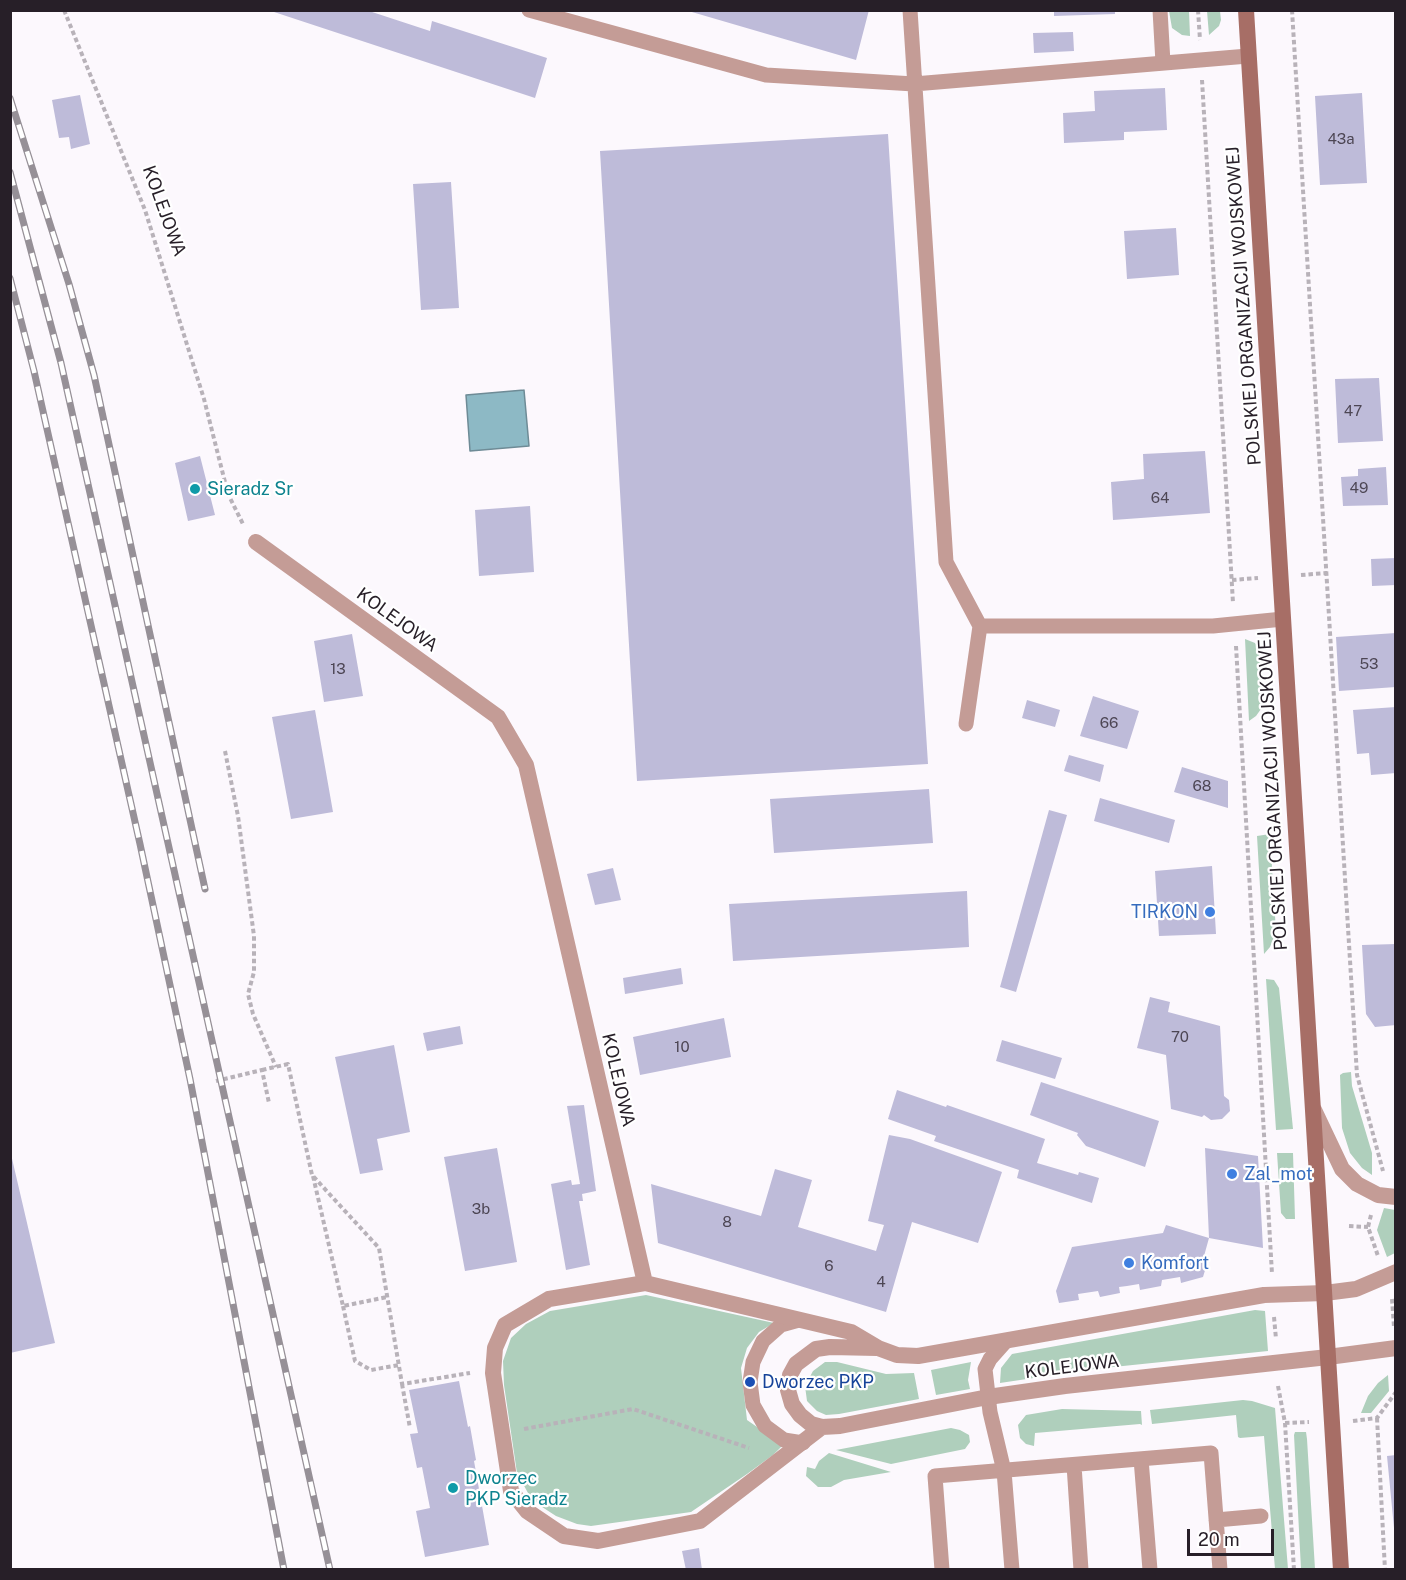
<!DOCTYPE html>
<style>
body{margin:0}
#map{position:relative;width:1406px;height:1580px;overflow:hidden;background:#fcf8fd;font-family:"Public Sans",sans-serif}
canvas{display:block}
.frame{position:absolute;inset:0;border:12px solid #271f28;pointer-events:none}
.scale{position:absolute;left:1187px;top:1529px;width:87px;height:27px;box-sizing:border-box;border:3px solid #271f28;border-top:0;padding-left:8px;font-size:18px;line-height:21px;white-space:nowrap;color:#271f28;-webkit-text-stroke:4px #fff;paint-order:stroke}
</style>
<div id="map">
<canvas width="1406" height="1580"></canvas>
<div class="frame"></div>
<div class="scale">20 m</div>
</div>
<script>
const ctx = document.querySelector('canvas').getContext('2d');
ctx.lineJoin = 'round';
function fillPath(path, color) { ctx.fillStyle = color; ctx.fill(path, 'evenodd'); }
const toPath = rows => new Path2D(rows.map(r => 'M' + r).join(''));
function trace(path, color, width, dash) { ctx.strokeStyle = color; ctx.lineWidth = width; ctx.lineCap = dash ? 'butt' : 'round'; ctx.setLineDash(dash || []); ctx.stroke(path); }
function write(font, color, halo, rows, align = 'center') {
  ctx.font = font + ' "Public Sans",sans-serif'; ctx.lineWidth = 4.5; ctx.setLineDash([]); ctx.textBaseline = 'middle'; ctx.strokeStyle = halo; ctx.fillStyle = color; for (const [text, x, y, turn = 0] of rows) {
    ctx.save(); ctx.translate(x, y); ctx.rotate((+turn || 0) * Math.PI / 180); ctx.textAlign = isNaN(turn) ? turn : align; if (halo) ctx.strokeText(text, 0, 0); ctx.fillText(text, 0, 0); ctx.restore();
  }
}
fillPath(toPath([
 [1169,11,1189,11,1190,36,1182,35,1172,28],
 [1207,11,1220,11,1221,20,1219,26,1209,35],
 [1245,639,1255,643,1259,649,1262,699,1261,709,1256,716,1249,721],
 [1270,834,1276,932,1270,947,1264,954,1257,836],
 [1266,979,1274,980,1279,988,1293,1129,1276,1130],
 [1351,1072,1352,1086,1372,1153,1372,1175,1362,1168,1350,1153,1342,1128,1340,1075,1343,1073],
 [1277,1153,1293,1153,1295,1219,1286,1219,1281,1213],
 [1384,1208,1395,1210,1395,1253,1387,1257,1377,1230],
 [646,1295,774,1323,759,1332,747,1348,741,1368,747,1420,783,1445,773,1455,747,1474,691,1512,591,1526,577,1524,556,1516,539,1505,528,1493,517,1473,504,1385,503,1361,511,1338,526,1324,550,1311],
 [1255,1310,1265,1311,1268,1351,1094,1369,1000,1383,1001,1368,1012,1354],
 [825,1362,837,1362,886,1374,914,1373,919,1399,839,1414,826,1415,817,1411,807,1401,805,1386,813,1371],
 [971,1362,968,1380,970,1389,936,1395,931,1370],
 [1388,1375,1389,1391,1371,1413,1361,1413,1368,1396,1378,1383],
 [1243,1400,1252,1401,1275,1408,1288,1569,1275,1569,1264,1436,1240,1438,1238,1437,1236,1415,1152,1424,1150,1410],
 [1062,1409,1141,1411,1142,1425,1140,1424,1035,1433,1034,1446,1026,1444,1020,1438,1018,1425,1026,1415],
 [951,1428,960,1430,969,1435,970,1442,965,1449,891,1464,836,1450],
 [1295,1432,1306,1432,1307,1439,1315,1569,1301,1569,1294,1435],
 [829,1453,891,1472,844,1480,831,1487,818,1487,806,1476,807,1467,815,1469,819,1461]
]), '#afcfbc');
const water = toPath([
 [524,390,529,446,470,451,466,395,524,390]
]);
fillPath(water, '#8db9c5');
trace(water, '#6e8b96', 1.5);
fillPath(toPath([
 [366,10,430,31,432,21,547,58,535,98,271,11],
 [685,10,869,10,856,60],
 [1054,10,1115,10,1115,14,1054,16],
 [1073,32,1074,51,1034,53,1033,33],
 [1165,88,1167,130,1124,132,1124,140,1064,143,1063,113,1095,111,1094,91],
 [1362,93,1367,183,1320,185,1315,96],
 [80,95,90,144,71,149,69,137,59,138,52,100],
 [888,134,928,764,637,781,600,151],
 [451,182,459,308,421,310,413,184],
 [1176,228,1179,275,1127,279,1124,231],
 [1379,378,1383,441,1338,443,1335,379],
 [1205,451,1210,513,1113,520,1111,482,1144,479,1143,454],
 [200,456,215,515,188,521,175,463],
 [1386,467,1388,505,1343,506,1341,477,1358,476,1358,469],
 [530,506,534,572,479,576,475,510],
 [1396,558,1396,585,1372,586,1371,559],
 [1396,633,1396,687,1339,691,1336,637],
 [352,634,363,696,324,702,314,641],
 [1093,696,1139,711,1127,749,1080,736],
 [1027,700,1060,710,1055,727,1022,718],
 [1396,707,1396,773,1371,775,1369,753,1357,754,1353,710],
 [315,710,333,812,291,819,272,717],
 [1069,755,1104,765,1100,782,1064,771],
 [1182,767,1228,781,1228,808,1174,792],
 [929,789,933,843,774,853,770,799],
 [1100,798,1175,820,1169,843,1094,821],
 [1049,810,1067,815,1016,992,1000,987],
 [1212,866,1216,934,1159,936,1155,871],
 [613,868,621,900,595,905,587,874],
 [967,891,969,947,733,961,729,904],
 [1396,944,1396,1025,1375,1027,1366,1014,1362,945],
 [681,968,683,984,625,994,623,978],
 [1150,997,1170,1002,1168,1012,1220,1026,1224,1096,1229,1100,1230,1111,1222,1119,1211,1120,1204,1115,1202,1117,1171,1109,1166,1055,1137,1048],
 [724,1018,731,1057,640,1075,633,1037],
 [460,1026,463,1044,427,1051,423,1033],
 [1002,1040,1062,1058,1055,1079,996,1061],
 [394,1045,410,1132,377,1139,383,1170,360,1174,335,1057],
 [1041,1082,1159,1121,1145,1167,1086,1146,1077,1135,1078,1133,1030,1115],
 [897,1090,946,1107,947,1105,1045,1139,1037,1163,1078,1175,1079,1172,1099,1178,1092,1203,1017,1178,1019,1170,934,1141,936,1136,888,1119],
 [584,1105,596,1191,582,1194,583,1201,579,1201,590,1265,566,1270,551,1184,571,1180,572,1185,580,1184,567,1106],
 [889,1135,910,1139,1002,1172,978,1243,912,1222,886,1312,658,1243,651,1184,761,1216,775,1169,812,1180,798,1227,876,1251,884,1225,868,1221],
 [497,1148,517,1262,465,1271,444,1157],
 [1205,1148,1258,1156,1263,1248,1209,1238],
 [10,1150,55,1343,10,1353],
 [1166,1225,1209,1238,1204,1256,1209,1257,1203,1277,1181,1283,1180,1277,1162,1280,1161,1286,1140,1290,1139,1284,1127,1286,1119,1287,1120,1293,1100,1297,1098,1291,1078,1294,1079,1300,1059,1303,1056,1291,1072,1247,1163,1233],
 [459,1381,468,1427,470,1426,476,1460,474,1461,489,1545,425,1557,416,1511,430,1508,422,1467,417,1468,410,1434,418,1433,409,1390],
 [1396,1455,1396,1528,1394,1528,1387,1456],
 [699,1548,702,1570,686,1570,682,1551]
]), '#bebbd9');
trace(toPath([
 [64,10,145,210,204,399,228,494,243,524],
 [1198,10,1200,40],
 [1292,10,1357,1075,1383,1171],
 [1202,80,1233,603],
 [1301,575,1327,573],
 [1232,580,1258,578],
 [1236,646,1272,1274],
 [225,751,238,816,254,936,254,972,248,994,253,1014,276,1067],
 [262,1070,288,1064,312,1175,379,1248,402,1384,470,1373],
 [216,1081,262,1070,269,1103],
 [313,1176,343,1306,387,1297],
 [1371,1215,1368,1227,1378,1256],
 [1349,1226,1368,1227],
 [1392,1299,1394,1327],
 [343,1306,355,1361,371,1370,399,1365],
 [1274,1317,1276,1339],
 [402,1384,410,1428],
 [1278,1386,1285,1423,1294,1570],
 [1377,1418,1385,1570],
 [1353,1421,1377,1418,1396,1392],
 [1285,1423,1309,1422],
 [524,1429,633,1409,749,1448]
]), '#b8b2b9', 4, [4.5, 3]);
trace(toPath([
 [529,10,766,75,914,84,1248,56],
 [910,10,946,562,980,626,966,724],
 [1160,10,1163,63],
 [980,626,1213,626,1283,619],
 [799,1320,781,1325,763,1341,753,1362,750,1382,753,1405,765,1426,784,1440,803,1443],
 [1006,1341,990,1359,985,1369,990,1412,1004,1471,1012,1570],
 [1141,1459,1150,1570],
 [1074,1465,1081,1570],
 [1216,1520,1261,1516],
 [942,1570,935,1476,1211,1453,1220,1570]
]), '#c49c96', 15);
trace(toPath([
 [256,542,498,717,526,765,645,1283],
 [877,1348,830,1347,816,1349,796,1364,790,1375,788,1390,792,1404,800,1415,811,1424,822,1427,840,1426,988,1397,1065,1386,1328,1357],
 [822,1427,700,1521,598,1541,564,1536,527,1511,511,1491,493,1373,495,1348,505,1325,549,1299,645,1283,851,1332,878,1348,897,1355,918,1356,1264,1295,1325,1293]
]), '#c49c96', 16);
trace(toPath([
 [1314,1110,1342,1169,1357,1184,1378,1195,1396,1197],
 [1325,1293,1356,1289,1396,1272],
 [1328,1357,1396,1348]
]), '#c49c96', 16);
trace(toPath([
 [1246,10,1341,1570]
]), '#a76e66', 16);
const rail = toPath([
 [10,98,69,284,94,375,205,889],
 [10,172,61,363,330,1570],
 [10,278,34,371,140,844,190,1079,284,1570]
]);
trace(rail, '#969097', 7);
trace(rail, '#fff', 4.5, [14]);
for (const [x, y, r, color] of [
 [195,489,6,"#0f9aa8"],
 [1210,912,6,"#3f7fe0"],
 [1232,1174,6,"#3f7fe0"],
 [1129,1263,6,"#3f7fe0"],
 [750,1382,6,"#1a4fb4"],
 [453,1488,6,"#0f9aa8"]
]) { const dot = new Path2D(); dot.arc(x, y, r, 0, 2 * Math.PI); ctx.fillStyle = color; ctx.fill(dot); trace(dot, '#fff', 2); }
write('15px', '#4d4654', null, [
 ["43a",1341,139],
 ["47",1353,411],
 ["49",1359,488],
 ["64",1160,498],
 ["53",1369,664],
 ["13",338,669],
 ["66",1109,723],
 ["68",1202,786],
 ["70",1180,1037],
 ["10",682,1047],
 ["3b",481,1209],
 ["8",727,1222],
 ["6",829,1266],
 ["4",881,1282]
]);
write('18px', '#271f28', '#fff', [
 ["KOLEJOWA",164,211,70],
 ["POLSKIEJ ORGANIZACJI WOJSKOWEJ",1244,306,-94],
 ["KOLEJOWA",397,620,36],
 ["POLSKIEJ ORGANIZACJI WOJSKOWEJ",1273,791,-93],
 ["KOLEJOWA",618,1080,77],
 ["KOLEJOWA",1072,1367,-7]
]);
write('18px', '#0d838f', '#fff', [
 ["Sieradz Sr",207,489],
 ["Dworzec",465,1478],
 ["PKP Sieradz",465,1499]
], 'left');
write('18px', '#366cbe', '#fff', [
 ["TIRKON",1198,912,"right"],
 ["Zal_mot",1244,1174],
 ["Komfort",1141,1263]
], 'left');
write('18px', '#164399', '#fff', [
 ["Dworzec PKP",762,1382]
], 'left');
</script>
